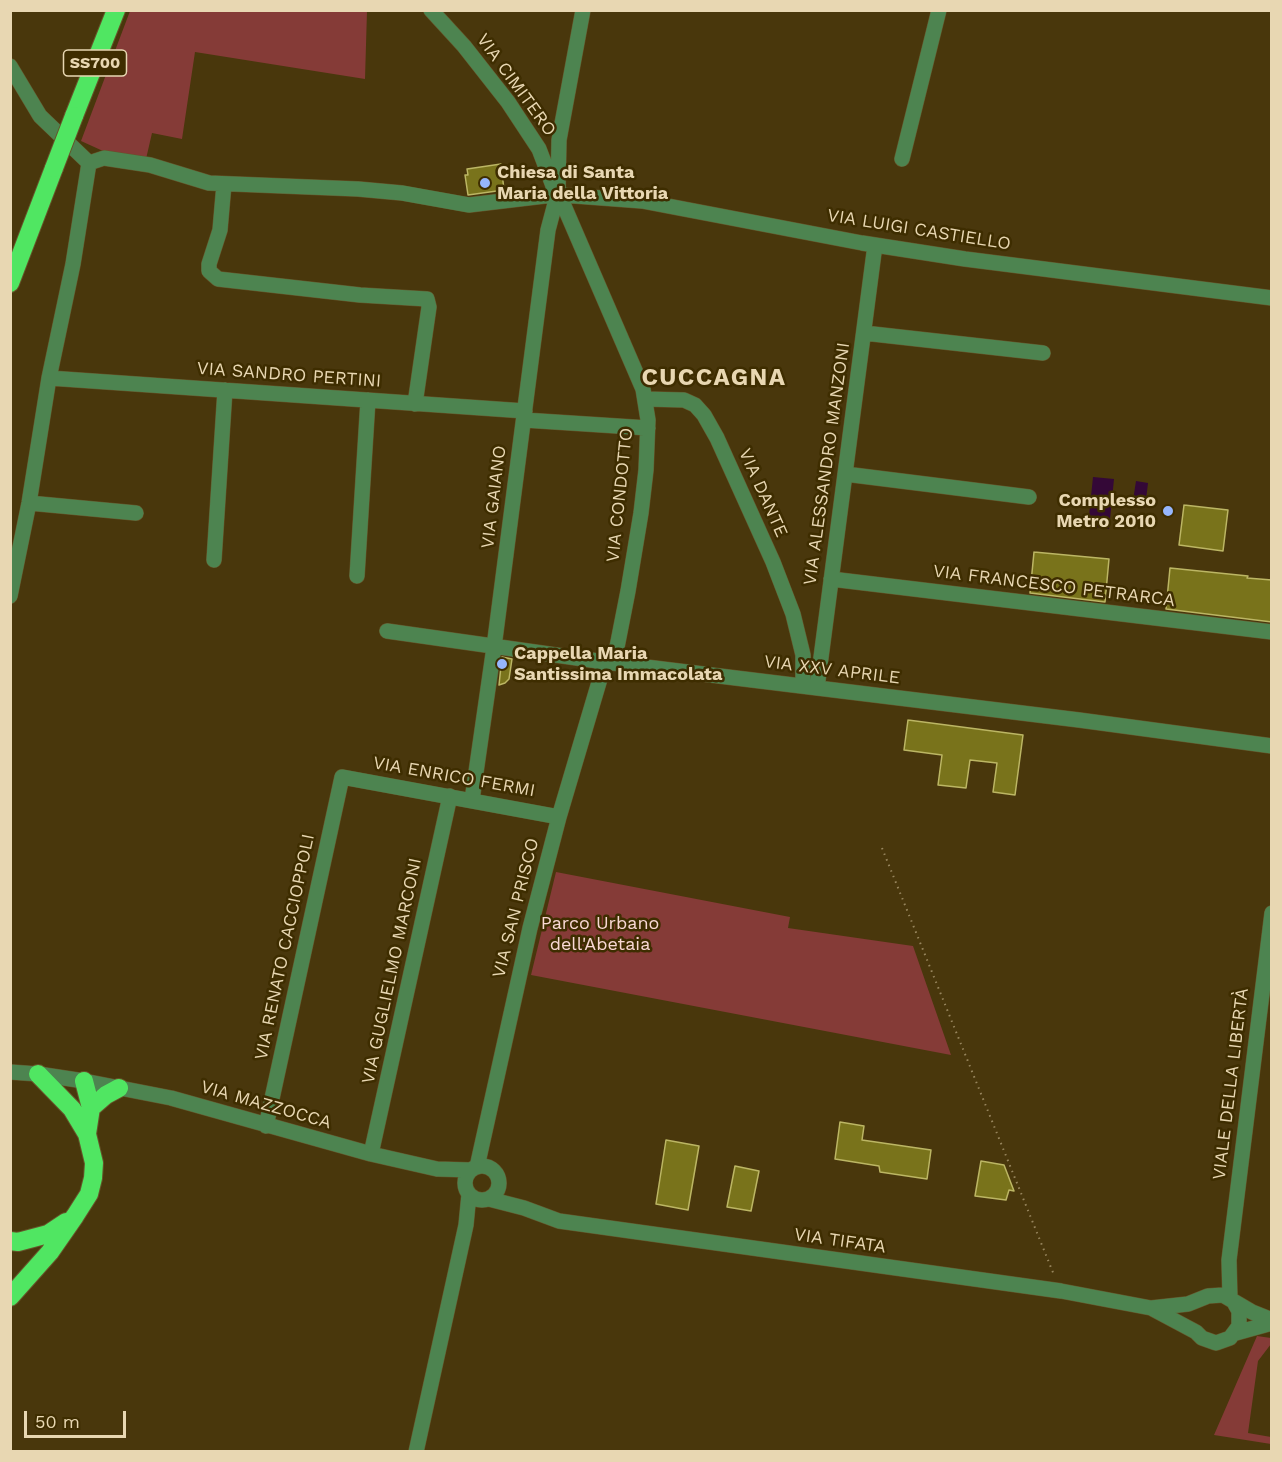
<!DOCTYPE html>
<meta charset="utf-8">
<style>
body{margin:0}
#map{position:relative;width:1282px;height:1462px;overflow:hidden;background:#49370c;font-family:"Work Sans",sans-serif}
canvas{display:block}
.frame{position:absolute;inset:0;border:12px solid #e8d7b2;pointer-events:none}
.scale{position:absolute;left:24px;top:1411px;width:102px;height:27px;box-sizing:border-box;border:3px solid #e8d7b2;border-top:0;padding-left:8px;font-size:18px;line-height:21px;white-space:nowrap;color:#e8d7b2;-webkit-text-stroke:4px #3e2d00;paint-order:stroke}
</style>
<div id="map">
<canvas width="1282" height="1462"></canvas>
<div class="frame"></div>
<div class="scale">50 m</div>
</div>
<script>
const ctx = document.querySelector('canvas').getContext('2d');
ctx.lineJoin = 'round';
function fillPath(path, color) { ctx.fillStyle = color; ctx.fill(path, 'evenodd'); }
const toPath = rows => new Path2D(rows.map(r => 'M' + r).join(''));
function trace(path, color, width, dash) { ctx.strokeStyle = color; ctx.lineWidth = width; ctx.lineCap = dash ? 'butt' : 'round'; ctx.setLineDash(dash || []); ctx.stroke(path); }
function write(font, color, halo, rows, align = 'center') {
  ctx.font = font + ' "Work Sans",sans-serif'; ctx.lineWidth = 5; ctx.setLineDash([]); ctx.textBaseline = 'middle'; ctx.strokeStyle = halo; ctx.fillStyle = color; for (const [text, x, y, turn = 0] of rows) {
    ctx.save(); ctx.translate(x, y); ctx.rotate((+turn || 0) * Math.PI / 180); ctx.textAlign = isNaN(turn) ? turn : align; if (halo) ctx.strokeText(text, 0, 0); ctx.fillText(text, 0, 0); ctx.restore();
  }
}
fillPath(toPath([
 [130,11,367,11,365,79,195,52,182,139,152,133,146,159,103,151,81,141],
 [556,872,790,917,788,928,913,946,951,1055,531,975],
 [1257,1336,1271,1338,1271,1344,1258,1361,1248,1433,1271,1437,1271,1444,1214,1435]
]), '#853b37');
fillPath(toPath([
 [1093,477,1114,479,1109,529,1088,526],
 [1136,481,1148,483,1145,508,1132,507]
]), '#340837');
const building = toPath([
 [501,164,504,190,468,195,465,175,468,175,467,169,501,164],
 [1184,505,1228,510,1223,551,1179,545,1184,505],
 [1034,552,1109,559,1105,602,1030,593,1034,552],
 [1170,568,1248,576,1247,578,1272,580,1272,622,1166,609,1170,568],
 [502,657,512,659,509,679,505,683,499,685,502,657],
 [908,720,1023,735,1015,795,993,792,997,763,970,760,966,788,938,785,942,755,904,750,908,720],
 [840,1122,864,1126,862,1140,931,1150,927,1179,880,1172,879,1166,835,1159,840,1122],
 [666,1140,699,1146,688,1210,656,1204,666,1140],
 [981,1161,1004,1165,1014,1191,1009,1190,1006,1200,975,1196,981,1161],
 [735,1166,759,1171,751,1211,727,1207,735,1166]
]);
fillPath(building, '#79731b');
trace(building, '#bcb664', 1.5);
const minor = toPath([
 [431,10,464,46,508,102,539,149,555,191],
 [10,66,40,116,89,163],
 [902,159,939,10],
 [89,163,104,158,150,165,209,183,358,189,402,193,469,205,553,195],
 [224,184,220,230,209,264,209,271,218,279,360,295,427,299,429,307,415,404],
 [558,191,559,140,583,10],
 [562,195,642,201,862,243,965,259,1272,298],
 [864,333,1043,353],
 [49,378,525,411],
 [645,399,684,400,695,405,704,415,717,438,773,562,793,614,803,655,803,686],
 [524,420,648,428],
 [845,474,1029,497],
 [29,503,136,513],
 [214,560,225,390],
 [357,576,368,400],
 [831,579,1272,632],
 [10,596,29,503,49,378,73,264,89,163],
 [387,631,605,662,1079,720,1272,746],
 [817,688,875,245],
 [472,800,494,647,548,230,556,200],
 [10,1072,38,1074,84,1081,171,1098,371,1154,437,1169,471,1170],
 [266,1126,342,777,559,817],
 [371,1154,450,796],
 '465 1183a17 17 0 1 1 34 0a17 17 0 1 1-34 0Z',
 [477,1167,530,928,559,817,605,662,617,647,628,591,641,513,646,470,648,420,643,389,561,199],
 [489,1199,524,1208,559,1221,1061,1291,1151,1308,1188,1304,1208,1296,1223,1295,1252,1312,1272,1320],
 [1230,1299,1229,1260,1272,913],
 [1151,1308,1196,1332,1202,1338,1216,1343,1230,1338,1239,1326,1239,1311,1235,1304],
 [1236,1333,1272,1323],
 [416,1452,466,1225,469,1194]
]);
const highway = toPath([
 [74,116,116,10],
 [10,283,54,168],
 [84,1081,91,1108,87,1134],
 [91,1108,106,1095,119,1088],
 [10,1241,18,1242,48,1234,66,1222],
 [10,1297,50,1252,75,1216,89,1194,93,1178,94,1163,87,1134,72,1109,38,1074]
]);
trace(minor, '#66542a', 16);
trace(highway, '#66542a', 20);
trace(toPath([
 [882,848,1054,1275]
]), '#97855d', 2, [1.5, 4.5]);
trace(minor, '#4d8450', 15);
trace(highway, '#50e662', 18);
const highwayBridge = toPath([
 [54,168,74,116]
]);
trace(highwayBridge, '#66542a', 20, []);
trace(highwayBridge, '#50e662', 18);
for (const [x, y, r, color] of [
 [485,183,6,"#96b6fd"],
 [1168,511,6,"#96b6fd"],
 [502,664,6,"#96b6fd"]
]) { const dot = new Path2D(); dot.arc(x, y, r, 0, 2 * Math.PI); ctx.fillStyle = color; ctx.fill(dot); trace(dot, '#3e2d00', 2); }
for (const [x, y, w] of [
 [95,63,63]
]) { const box = new Path2D(); box.roundRect(x - w / 2, y - 13, w, 26, 4.5); ctx.fillStyle = '#3e2d00'; ctx.fill(box); trace(box, '#e8d7b2', 1.5); }
write('bold 16px', '#e8d7b2', null, [
 ["SS700",95,63]
]);
write('18px', '#e8d7b2', '#3e2d00', [
 ["VIA CIMITERO",516,85,54],
 ["VIA LUIGI CASTIELLO",919,230,9],
 ["VIA SANDRO PERTINI",289,375,4],
 ["VIA ALESSANDRO MANZONI",827,464,-82],
 ["VIA DANTE",763,493,66],
 ["VIA CONDOTTO",620,495,-84],
 ["VIA GAIANO",494,497,-83],
 ["VIA FRANCESCO PETRARCA",1054,586,7],
 ["VIA XXV APRILE",832,670,7],
 ["VIA ENRICO FERMI",454,777,10],
 ["VIA SAN PRISCO",516,908,-76],
 ["VIA RENATO CACCIOPPOLI",285,947,-78],
 ["VIA GUGLIELMO MARCONI",392,971,-78],
 ["VIALE DELLA LIBERTÀ",1231,1084,-83],
 ["VIA MAZZOCCA",266,1105,16],
 ["VIA TIFATA",840,1241,8]
]);
write('bold 18px', '#e8d7b2', '#3e2d00', [
 ["Chiesa di Santa",497,173],
 ["Maria della Vittoria",497,194],
 ["Complesso",1156,501,"right"],
 ["Metro 2010",1156,522,"right"],
 ["Cappella Maria",514,654],
 ["Santissima Immacolata",514,675]
], 'left');
write('18px', '#f9d8d4', '#3e2d00', [
 ["Parco Urbano",600,924],
 ["dell'Abetaia",600,945]
]);
ctx.letterSpacing = '1.5px';
write('bold 24px', '#e8d7b2', '#3e2d00', [
 ["CUCCAGNA",714,378]
]);
ctx.letterSpacing = '0px';
</script>
